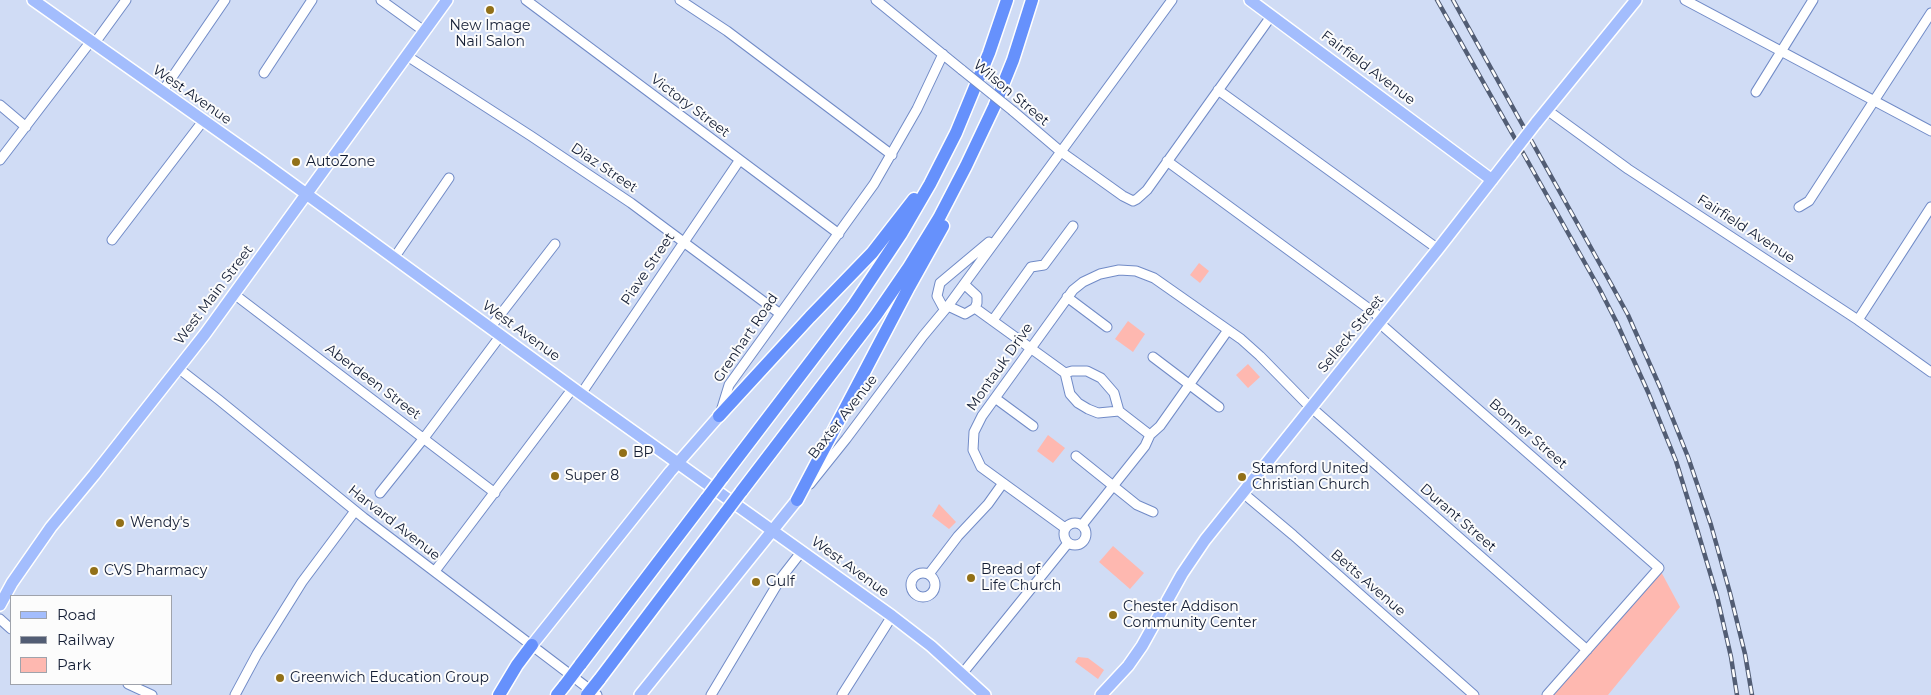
<!DOCTYPE html>
<style>
body{margin:0}
#map{position:relative;width:1931px;height:695px;overflow:hidden;background:#d0dcf5;font-family:Montserrat,sans-serif}
canvas{display:block}
.legend{position:absolute;left:10px;top:595px;width:162px;height:90px;box-sizing:border-box;background:#fcfcfc;border:1px solid #9fa3ac;margin:0;padding:6px 9px;list-style:none;font-size:15px;color:#131d34}
.legend li{display:flex;align-items:center;gap:10px;height:25px}
.legend b{width:25px;border:1px solid #9fa3ac}
</style>
<div id="map">
<canvas width="1931" height="695"></canvas>
<ul class="legend">
<li><b style="height:6px;background:#a3bdfd"></b>Road</li>
<li><b style="height:6px;background:#525d74"></b>Railway</li>
<li><b style="height:14px;background:#feb8b0"></b>Park</li>
</ul>
</div>
<script>
const ctx = document.querySelector('canvas').getContext('2d');
ctx.lineJoin = 'round';
function fillPath(path, color) { ctx.fillStyle = color; ctx.fill(path, 'evenodd'); }
const toPath = rows => new Path2D(rows.map(r => 'M' + r).join(''));
function trace(path, color, width, dash) { ctx.strokeStyle = color; ctx.lineWidth = width; ctx.lineCap = dash ? 'butt' : 'round'; ctx.setLineDash(dash || []); ctx.stroke(path); }
function write(font, color, halo, rows, align = 'center') {
  ctx.font = font + ' Montserrat,sans-serif'; ctx.lineWidth = 4; ctx.setLineDash([]); ctx.textBaseline = 'middle'; ctx.strokeStyle = halo; ctx.fillStyle = color; for (const [text, x, y, turn = 0] of rows) {
    ctx.save(); ctx.translate(x, y); ctx.rotate((+turn || 0) * Math.PI / 180); ctx.textAlign = isNaN(turn) ? turn : align; if (halo) ctx.strokeText(text, 0, 0); ctx.fillText(text, 0, 0); ctx.restore();
  }
}
fillPath(toPath([
 [1199,263,1209,271,1200,283,1190,275],
 [1128,321,1145,334,1133,352,1115,339],
 [1248,364,1260,377,1248,388,1236,375],
 [1048,435,1065,448,1053,463,1037,451],
 [939,504,956,522,949,529,932,516],
 [1113,546,1144,573,1130,589,1099,562],
 [1659,568,1680,607,1608,695,1547,695],
 [1078,657,1088,658,1104,670,1098,679,1075,662]
]), '#feb8b0');
const minor = toPath([
 [381,0,424,31],
 [526,0,839,234],
 [680,0,727,31,892,155],
 [876,0,962,70],
 [1685,0,1931,131],
 [94,44,126,0],
 [407,56,531,136,631,203,779,313],
 [264,73,312,0],
 [1218,90,1438,249],
 [162,92,225,0],
 [1756,92,1813,0],
 [0,105,26,127],
 [1547,110,1628,169,1858,320,1931,372],
 [1013,111,1060,151,1123,196,1133,201,1137,199,1147,190,1272,15],
 [0,160,91,41],
 [1167,161,1376,314,1384,327,1659,568,1547,695],
 [1799,207,1809,201,1931,13],
 [112,240,203,121],
 [394,258,449,178],
 [234,294,495,493],
 [1067,297,1107,327],
 [948,306,965,314,975,308,977,303,977,296,964,284],
 [975,308,1065,373],
 [944,309,937,296,940,283,989,242],
 [993,320,1029,270,1031,267,1044,265,1073,226],
 [1858,320,1931,207],
 [490,328,555,244],
 [1153,357,1219,407],
 [178,368,219,400,364,518,597,695],
 [1065,373,1070,394,1078,403,1088,409,1098,413,1119,411],
 [1065,373,1072,371,1087,371,1101,378,1114,393,1119,411],
 [581,394,739,161],
 [995,398,1033,426],
 [721,411,729,385,874,184,917,109,943,54],
 [1119,411,1150,435],
 [1076,456,1137,505,1153,512],
 [810,484,846,439,923,336,948,306,1172,0],
 [380,493,424,438,501,335],
 [1243,493,1293,535,1474,695],
 '1064 534a11 11 0 1 1 22 0a11 11 0 1 1-22 0Z',
 [1082,525,1145,446,1150,435,1160,426,1228,330],
 [1065,528,981,467,973,450,974,432,982,416,1073,290,1083,282,1100,274,1119,270,1136,271,1154,278,1241,339,1260,356,1305,402,1587,650],
 [435,571,573,388],
 '911 585a12 12 0 1 1 24 0a12 12 0 1 1-24 0Z',
 [929,574,958,536,988,504,1003,483],
 [0,619,11,629],
 [962,674,1068,543],
 [128,684,152,695],
 [235,695,257,654,302,582,355,511],
 [711,695,781,578,802,551],
 [842,695,892,616]
]);
const major = toPath([
 [33,0,261,161,581,394,892,616,931,646,985,695],
 [1250,0,1492,180],
 [1536,123,1636,0],
 [0,605,12,583,51,527,94,475,205,334,447,0],
 [532,645,670,472,719,416],
 [640,695,797,500],
 [1101,695,1128,666,1142,646,1182,574,1205,540,1438,249,1512,154]
]);
const highway = toPath([
 [719,416,810,317,872,253,914,199],
 [722,478,853,306,901,234,930,184,956,133,989,53,1007,0],
 [741,492,876,315,909,267,939,218,966,166,994,107,1013,60,1032,0],
 [797,500,909,287,943,226],
 [580,665,707,498],
 [599,680,726,512],
 [499,695,517,665,532,645],
 [557,695,565,685]
]);
trace(minor, '#718bc7', 11);
trace(major, '#fff', 14);
trace(highway, '#fff', 15);
trace(minor, '#fff', 9);
trace(major, '#a3bdfd', 11);
trace(highway, '#6691fc', 12);
const rail = toPath([
 [1437,0,1599,288,1616,321,1648,392,1676,461,1697,529,1717,596,1731,657,1737,695],
 [1453,0,1610,282,1628,315,1660,387,1688,457,1711,525,1730,593,1745,654,1752,695]
]);
trace(rail, '#525d74', 4.5);
trace(rail, '#fcfcfc', 2.5, [8]);
const minorBridge = toPath([
 [962,70,1013,111]
]);
const majorBridge = toPath([
 [1512,154,1536,123]
]);
const highwayBridge = toPath([
 [707,498,722,478],
 [726,512,741,492],
 [565,685,580,665],
 [587,695,599,680]
]);
trace(minorBridge, '#718bc7', 11, []);
trace(majorBridge, '#fff', 14, []);
trace(highwayBridge, '#fff', 15, []);
trace(minorBridge, '#fff', 9);
trace(majorBridge, '#a3bdfd', 11);
trace(highwayBridge, '#6691fc', 12);
for (const [x, y, r, color] of [
 [490,10,5,"#927017"],
 [296,162,5,"#927017"],
 [623,453,5,"#927017"],
 [555,476,5,"#927017"],
 [1242,477,5,"#927017"],
 [120,523,5,"#927017"],
 [94,571,5,"#927017"],
 [971,578,5,"#927017"],
 [756,582,5,"#927017"],
 [1113,615,5,"#927017"],
 [280,678,5,"#927017"]
]) { const dot = new Path2D(); dot.arc(x, y, r, 0, 2 * Math.PI); ctx.fillStyle = color; ctx.fill(dot); trace(dot, '#fcfcfc', 2); }
write('14px', '#131d34', '#fcfcfc', [
 ["New Image",490,26,"center"],
 ["Nail Salon",490,42,"center"],
 ["AutoZone",306,162],
 ["BP",633,453],
 ["Stamford United",1252,469],
 ["Christian Church",1252,485],
 ["Super 8",565,476],
 ["Wendy's",130,523],
 ["Bread of",981,570],
 ["Life Church",981,586],
 ["CVS Pharmacy",104,571],
 ["Gulf",766,582],
 ["Chester Addison",1123,607],
 ["Community Center",1123,623],
 ["Greenwich Education Group",290,678]
], 'left');
write('14px', '#131d34', '#fcfcfc', [
 ["Fairfield Avenue",1368,68,37],
 ["Wilson Street",1011,93,40],
 ["West Avenue",192,95,35],
 ["Victory Street",690,106,37],
 ["Diaz Street",604,168,34],
 ["Fairfield Avenue",1746,229,33],
 ["Piave Street",648,269,-56],
 ["West Main Street",214,295,-53],
 ["West Avenue",521,331,36],
 ["Selleck Street",1351,334,-51],
 ["Grenhart Road",746,338,-56],
 ["Montauk Drive",1000,367,-55],
 ["Aberdeen Street",373,382,37],
 ["Baxter Avenue",843,417,-52],
 ["Bonner Street",1528,434,41],
 ["Durant Street",1458,518,41],
 ["Harvard Avenue",394,523,38],
 ["West Avenue",850,567,36],
 ["Betts Avenue",1368,583,41]
]);
</script>
